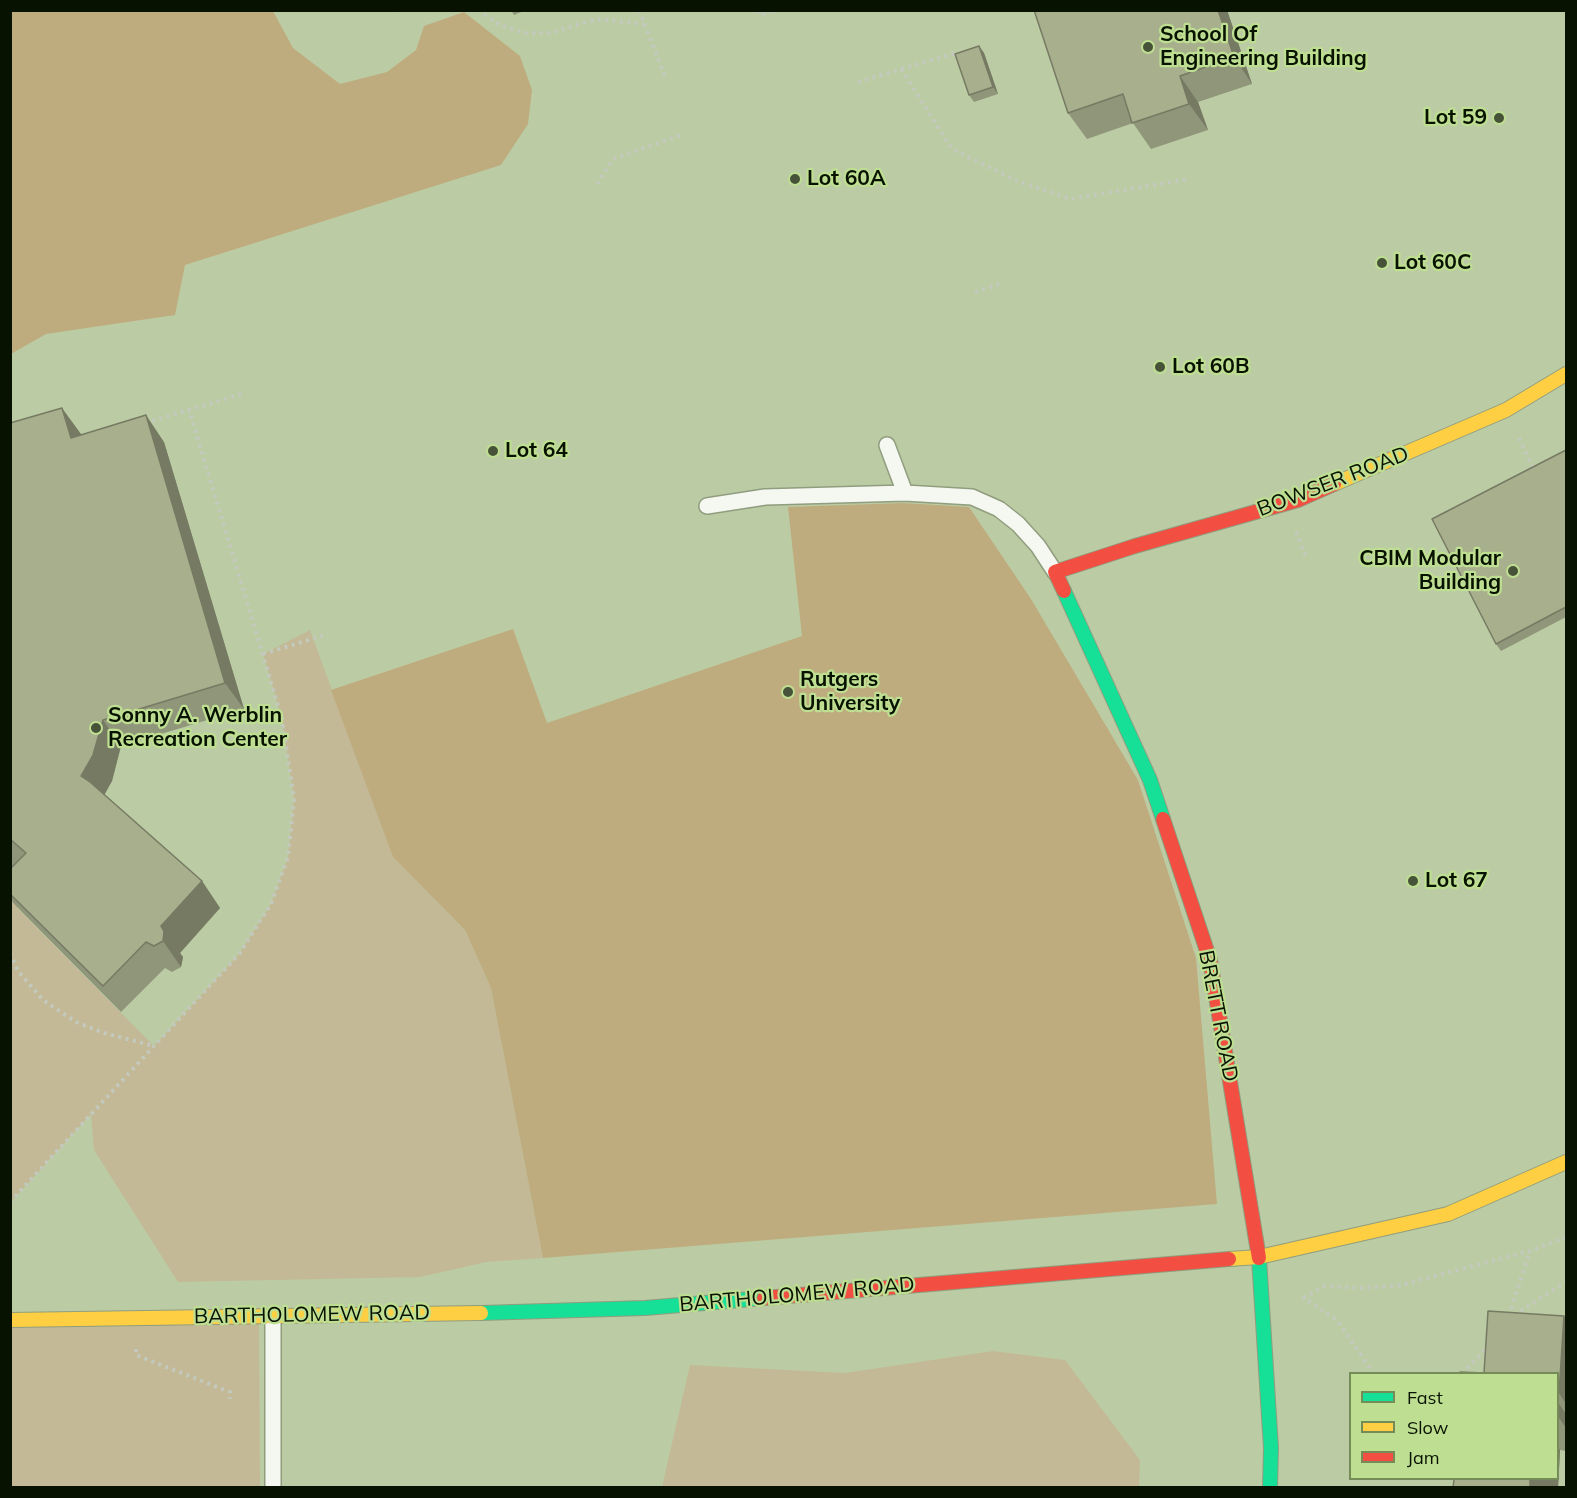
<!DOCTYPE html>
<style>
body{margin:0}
#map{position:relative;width:1577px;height:1498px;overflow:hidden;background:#bbcca4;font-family:Mulish,sans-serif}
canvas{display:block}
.frame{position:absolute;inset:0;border:12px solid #081200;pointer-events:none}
.legend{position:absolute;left:1349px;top:1372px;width:210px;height:108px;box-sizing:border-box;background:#bede92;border:2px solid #758c58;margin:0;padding:8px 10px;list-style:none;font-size:18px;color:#081200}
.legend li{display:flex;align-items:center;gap:12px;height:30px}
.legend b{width:30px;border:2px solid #758c58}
</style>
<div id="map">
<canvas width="1577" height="1498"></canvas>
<div class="frame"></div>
<ul class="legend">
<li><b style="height:8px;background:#16e098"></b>Fast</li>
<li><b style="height:8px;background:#ffcf43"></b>Slow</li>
<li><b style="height:8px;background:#f24e42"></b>Jam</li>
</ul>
</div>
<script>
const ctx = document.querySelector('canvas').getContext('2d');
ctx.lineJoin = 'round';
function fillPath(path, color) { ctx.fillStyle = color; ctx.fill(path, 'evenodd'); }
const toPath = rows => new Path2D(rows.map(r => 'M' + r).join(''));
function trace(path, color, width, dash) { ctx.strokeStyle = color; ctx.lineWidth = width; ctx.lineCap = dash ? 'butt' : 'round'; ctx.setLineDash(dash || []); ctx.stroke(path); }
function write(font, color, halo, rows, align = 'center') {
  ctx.font = font + ' Mulish,sans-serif'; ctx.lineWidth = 4.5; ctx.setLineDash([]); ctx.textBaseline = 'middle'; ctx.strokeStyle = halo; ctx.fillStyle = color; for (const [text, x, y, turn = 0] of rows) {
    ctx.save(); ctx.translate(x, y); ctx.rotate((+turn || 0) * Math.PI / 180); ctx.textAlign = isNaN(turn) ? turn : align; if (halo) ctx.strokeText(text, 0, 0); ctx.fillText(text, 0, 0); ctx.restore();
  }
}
fillPath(toPath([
 [310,630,393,857,465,930,491,988,543,1258,486,1262,420,1277,178,1282,94,1150,91,1114,11,1202,11,869,17,908,154,1046,239,954,271,904,288,857,294,799,282,719,263,654],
 [259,1315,260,1487,11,1488,11,1328],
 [993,1351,1065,1360,1140,1460,1139,1487,662,1487,690,1365,845,1373]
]), '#c3b996');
fillPath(toPath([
 [11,10,273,11,293,48,340,84,387,72,416,50,424,26,464,12,520,56,532,90,528,124,501,165,185,265,175,315,46,334,11,354],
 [903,503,969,507,1031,599,1138,780,1196,958,1217,1204,543,1258,491,988,465,930,393,857,331,690,513,629,547,723,802,636,788,507]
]), '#bfac7e');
const lane = toPath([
 [887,445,905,493],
 [707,506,765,497,905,493,972,497,999,509,1018,524,1038,546,1055,572],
 [273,1315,273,1488]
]);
const fast = toPath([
 [1064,591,1150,780,1163,819],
 [1259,1258,1271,1448,1270,1488],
 [481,1313,645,1308,764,1298]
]);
const slow = toPath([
 [1334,484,1506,410,1566,374],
 [1229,1259,1259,1257,1448,1214,1566,1162],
 [10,1320,481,1313]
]);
const jam = toPath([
 [1064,591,1055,572,1135,546,1298,500,1334,484],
 [1163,819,1210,960,1259,1258],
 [764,1298,1229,1259]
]);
trace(lane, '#909d7e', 18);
trace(fast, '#909d7e', 16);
trace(slow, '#909d7e', 16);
trace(jam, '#909d7e', 16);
trace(toPath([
 [478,10,500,25,525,33,550,33,597,19,644,24],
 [639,10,666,79],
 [758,10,760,15,773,10],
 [396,11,398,10],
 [901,69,952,149,1017,181,1071,199,1188,179],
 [858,82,956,53],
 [597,184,613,159,684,134],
 [975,292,999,284],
 [145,423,245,393],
 [1519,438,1535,472],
 [1296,532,1307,559],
 [263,654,328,634],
 [10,953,18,971,43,1000,76,1022,104,1033,154,1046],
 [10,1202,239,954,271,904,288,857,294,799,282,719,189,409],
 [1514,1315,1566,1282],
 [1509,1316,1530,1251],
 [136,1349,136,1355,230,1392,230,1399],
 [1370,1368,1337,1320,1304,1298,1323,1286,1358,1288,1397,1286,1530,1251,1566,1237],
 [1462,1374,1487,1348]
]), '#c4c9bd', 4, [3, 4.5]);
trace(lane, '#f5f7f1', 15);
trace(fast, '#16e098', 14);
trace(slow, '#ffcf43', 14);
trace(jam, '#f24e42', 14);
fillPath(toPath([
 [511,10,526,10,514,15],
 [1034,10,1227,10,1252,84,1198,102,1208,130,1151,149,1133,123,1087,139,1068,113],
 [979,46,984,53,998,94,974,102,969,95],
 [10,423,81,435,164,442,244,709,121,746,112,781,104,794,202,881,220,908,180,953,183,957,181,967,172,972,165,968,121,1012,17,907,10,899],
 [1566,450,1566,617,1501,651,1496,644],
 [1566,1320,1566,1451,1560,1450,1558,1488,1453,1488,1557,1479,1557,1374,1484,1373]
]), '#909679');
fillPath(toPath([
 [1218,10,1227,10,1252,84,1234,57],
 [979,46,984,53,998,94,993,87],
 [1180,76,1198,102,1208,130,1189,104],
 [62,408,81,434,90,464,71,438],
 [146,415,164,442,244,709,225,683],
 [103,720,121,746,112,781,100,803,81,776],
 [202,881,220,908,180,953,183,957,181,967,163,941,161,926],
 [1564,1316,1566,1320,1566,1404,1559,1393],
 [1557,1401,1566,1414,1566,1428,1557,1415],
 [1557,1446,1560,1450,1558,1488,1530,1488,1530,1479,1557,1479]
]), '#767a63');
const building = toPath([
 [1034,10,1218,10,1234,57,1180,76,1189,104,1132,123,1123,94,1068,113,1034,10],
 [979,46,993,87,969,95,955,54,979,46],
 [62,408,71,438,146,415,225,683,103,720,93,755,81,776,90,782,202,881,161,926,164,931,163,941,154,946,146,942,103,986,10,894,10,869,26,853,10,839,10,423,62,408],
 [1566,450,1566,607,1496,644,1432,519,1566,450],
 [1488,1311,1564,1316,1559,1393,1557,1393,1557,1374,1460,1374,1460,1372,1484,1373,1488,1311],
 [1454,1479,1530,1479,1530,1488,1453,1488,1454,1479]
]);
fillPath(building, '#a8af8d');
trace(building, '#767a63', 1.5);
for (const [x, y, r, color] of [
 [1148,47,6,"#475339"],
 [1499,118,6,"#475339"],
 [795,179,6,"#475339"],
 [1382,263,6,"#475339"],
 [1160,367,6,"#475339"],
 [493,451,6,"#475339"],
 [1513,571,6,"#475339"],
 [788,692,6,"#475339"],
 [96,728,6,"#475339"],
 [1413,881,6,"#475339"]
]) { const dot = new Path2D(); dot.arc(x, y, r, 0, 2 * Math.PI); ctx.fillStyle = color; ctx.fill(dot); trace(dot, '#bede92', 2); }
write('bold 21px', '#081200', '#bede92', [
 ["School Of",1160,35],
 ["Engineering Building",1160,59],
 ["Lot 59",1487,118,"right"],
 ["Lot 60A",807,179],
 ["Lot 60C",1394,263],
 ["Lot 60B",1172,367],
 ["Lot 64",505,451],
 ["CBIM Modular",1501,559,"right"],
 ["Building",1501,583,"right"],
 ["Rutgers",800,680],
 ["University",800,704],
 ["Sonny A. Werblin",108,716],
 ["Recreation Center",108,740],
 ["Lot 67",1425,881]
], 'left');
write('21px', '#081200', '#bede92', [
 ["BOWSER ROAD",1333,482,-21],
 ["BRETT ROAD",1218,1016,79],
 ["BARTHOLOMEW ROAD",797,1295,-5],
 ["BARTHOLOMEW ROAD",312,1315,-1]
]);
</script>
